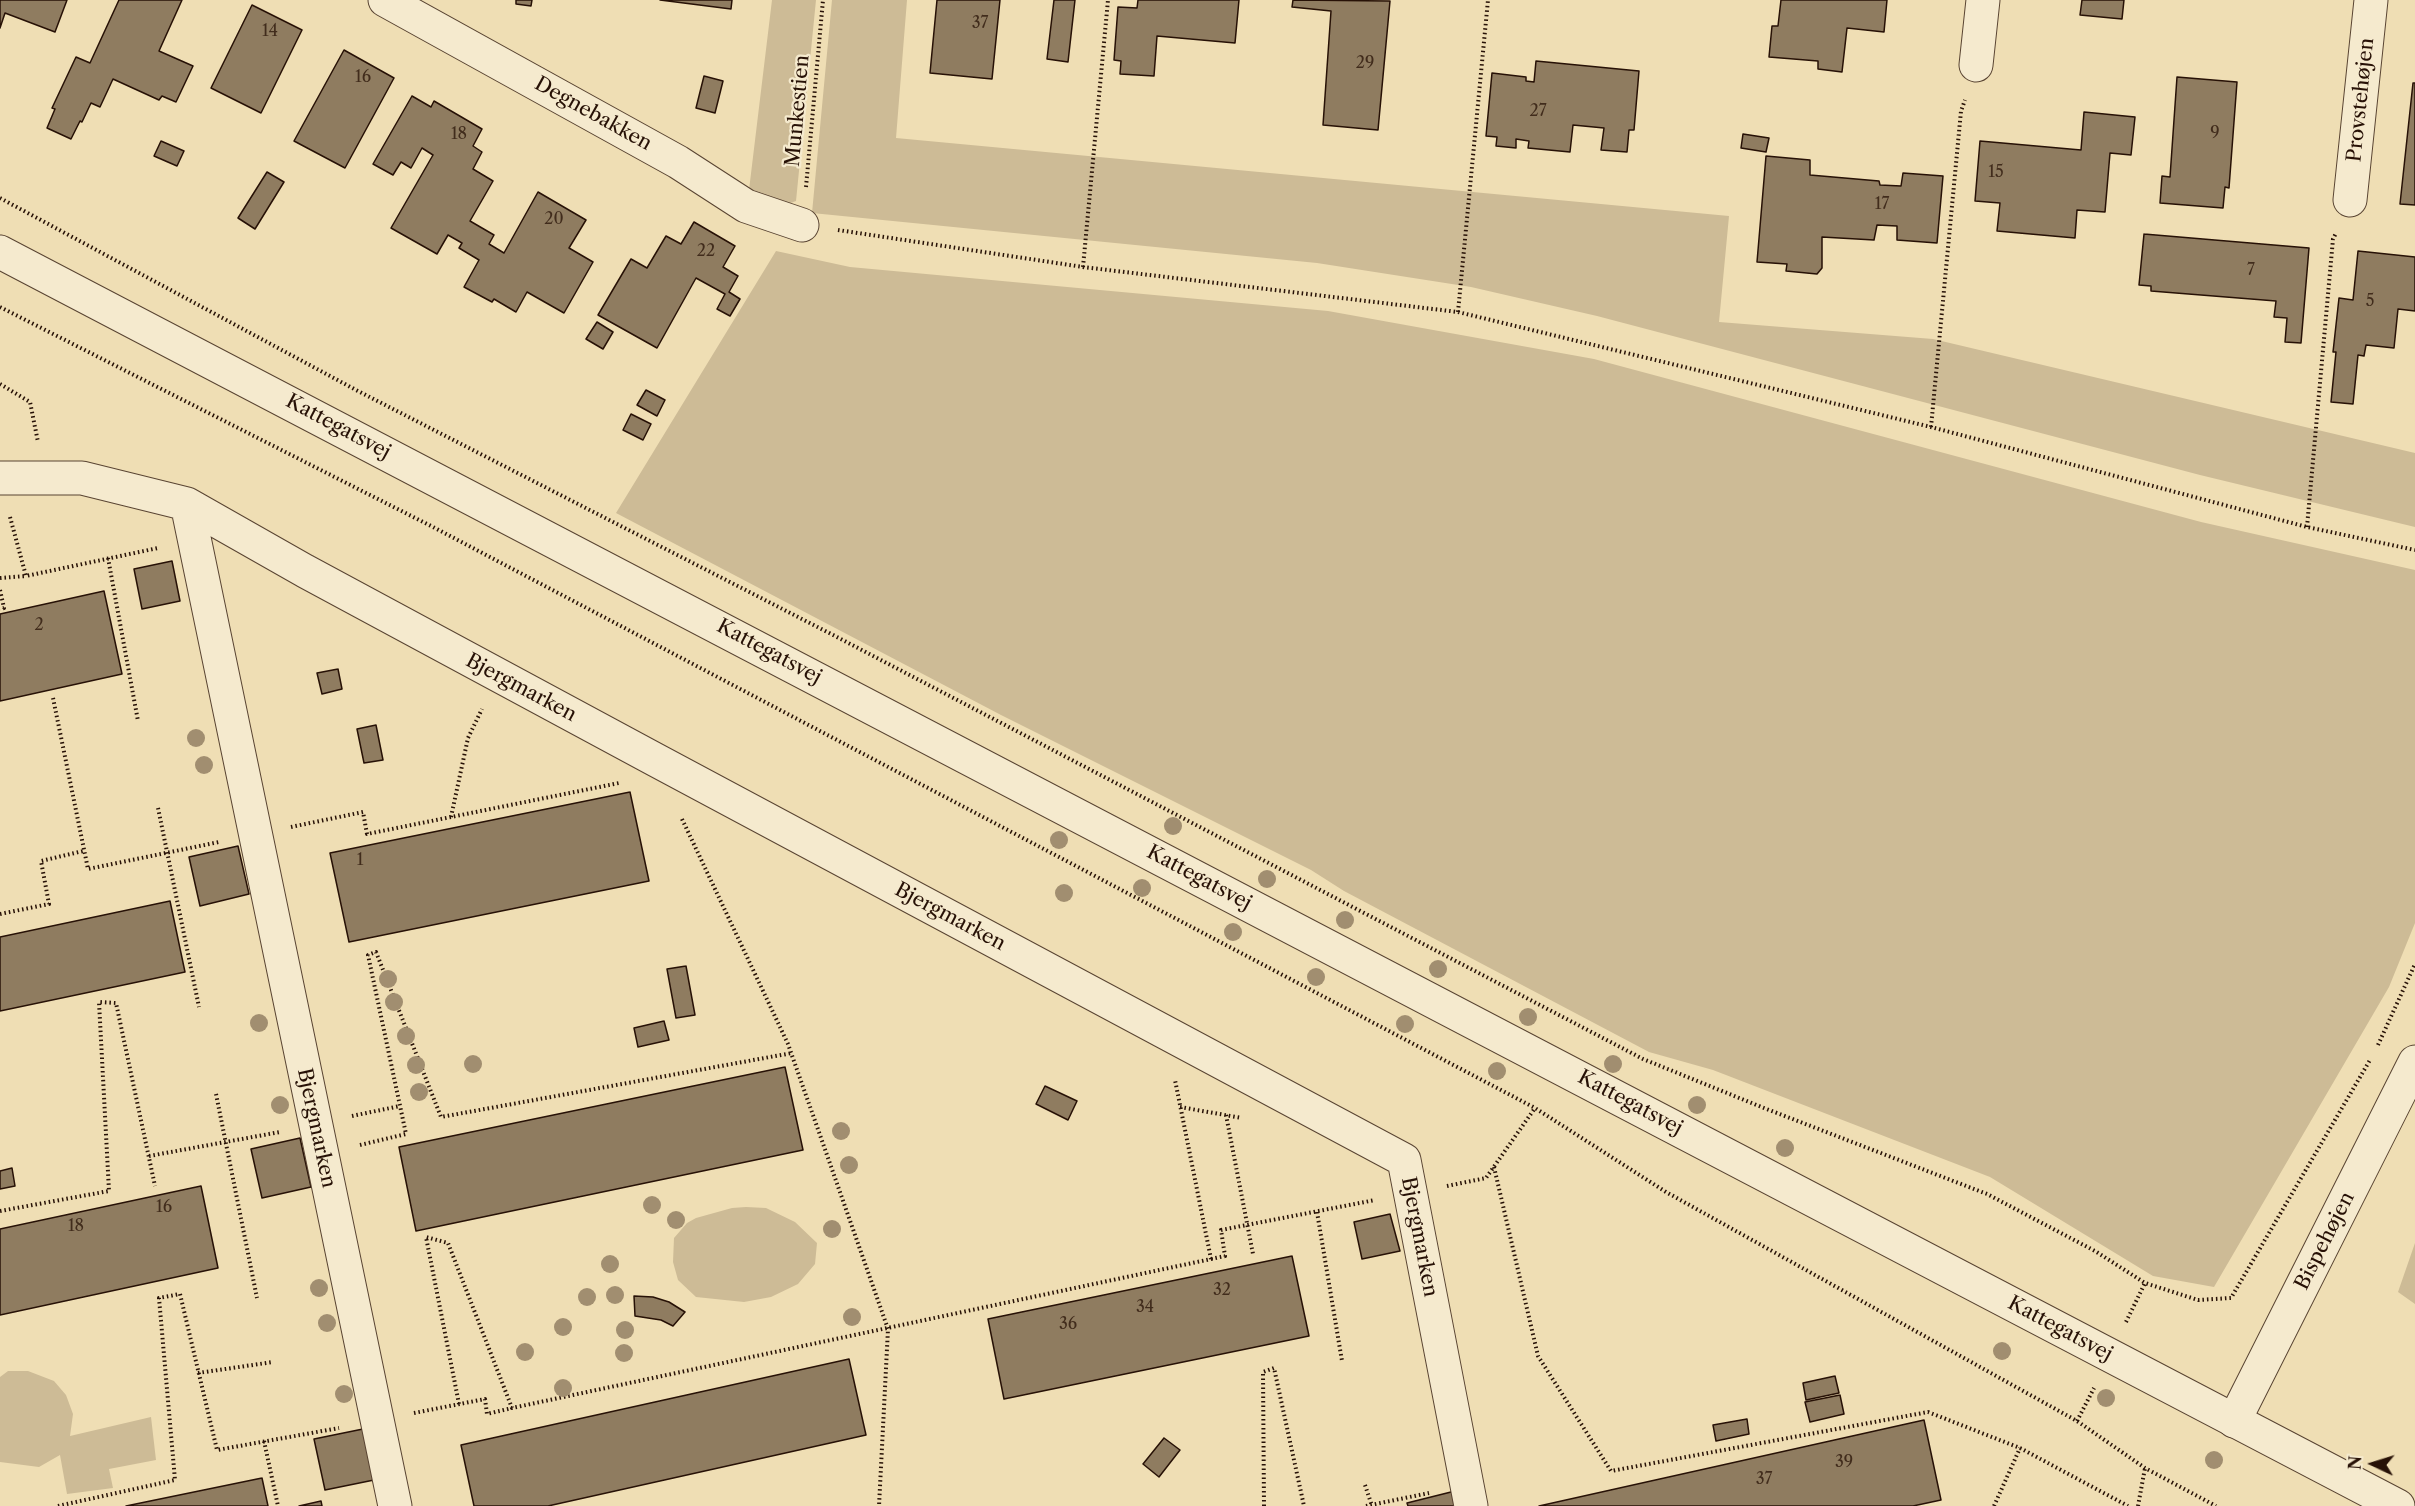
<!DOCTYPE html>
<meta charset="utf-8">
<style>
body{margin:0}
#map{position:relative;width:2415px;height:1506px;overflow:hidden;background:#efdeb4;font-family:"Libre Caslon Text",serif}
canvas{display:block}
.north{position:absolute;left:2343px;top:1434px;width:60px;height:60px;-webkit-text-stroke:4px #f5eace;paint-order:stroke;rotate:274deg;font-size:16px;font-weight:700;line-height:24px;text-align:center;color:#271106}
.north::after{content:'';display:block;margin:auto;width:21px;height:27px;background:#271106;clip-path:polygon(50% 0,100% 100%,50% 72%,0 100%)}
</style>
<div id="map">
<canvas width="2415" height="1506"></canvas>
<div class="north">N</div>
</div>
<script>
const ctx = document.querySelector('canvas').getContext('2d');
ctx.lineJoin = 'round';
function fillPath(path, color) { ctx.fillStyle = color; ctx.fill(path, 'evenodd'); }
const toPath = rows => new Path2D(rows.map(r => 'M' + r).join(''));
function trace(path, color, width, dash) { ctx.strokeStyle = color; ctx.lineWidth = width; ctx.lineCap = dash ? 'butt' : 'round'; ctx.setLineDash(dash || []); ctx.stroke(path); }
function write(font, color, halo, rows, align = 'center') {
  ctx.font = font + ' "Libre Caslon Text",serif'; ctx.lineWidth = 4.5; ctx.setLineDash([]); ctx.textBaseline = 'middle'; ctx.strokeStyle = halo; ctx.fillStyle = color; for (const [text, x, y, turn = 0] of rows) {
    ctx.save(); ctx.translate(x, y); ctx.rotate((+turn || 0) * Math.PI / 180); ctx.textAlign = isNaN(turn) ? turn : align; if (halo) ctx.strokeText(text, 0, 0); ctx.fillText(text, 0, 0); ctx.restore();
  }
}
fillPath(toPath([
 [772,0,816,0,796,201,782,206,749,190],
 [832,0,907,0,896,138,1729,216,1719,322,1933,339,2415,453,2415,527,2200,475,1597,316,1471,287,1317,263,812,213],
 [776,251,850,267,1328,311,1594,359,2201,522,2415,570,2415,923,2389,987,2214,1287,2153,1276,1990,1177,1713,1070,1649,1052,1344,891,1311,870,1001,715,616,513],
 [746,1207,766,1208,795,1222,817,1243,815,1264,798,1284,771,1297,744,1302,696,1297,678,1280,673,1262,674,1238,687,1223,696,1218,732,1208],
 [2415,1243,2415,1304,2398,1292],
 [8,1371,28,1371,54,1381,66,1395,73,1414,70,1436,151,1417,156,1460,109,1469,113,1488,67,1494,60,1455,39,1467,0,1462,0,1377]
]), '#cdbb96');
const building = toPath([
 [0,0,67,0,55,32,5,13,0,28,0,0],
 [119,0,182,0,159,51,193,66,176,102,162,96,159,100,113,79,100,107,91,103,82,122,80,121,71,139,47,128,55,109,52,108,76,57,90,63,119,0],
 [516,0,532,0,531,6,516,4,516,0],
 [660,0,732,0,731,9,660,0],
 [937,0,1000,0,992,79,930,73,937,0],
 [1054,0,1075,0,1068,62,1047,59,1054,0],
 [1138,0,1239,0,1235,43,1157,36,1154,76,1120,74,1121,61,1114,60,1118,7,1137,8,1138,0],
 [1293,0,1390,1,1378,130,1323,125,1331,11,1292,7,1293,0],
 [1781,0,1887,0,1884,32,1847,28,1842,72,1818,69,1818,61,1769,57,1772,26,1778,26,1781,0],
 [2082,0,2124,0,2122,19,2080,15,2082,0],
 [252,5,302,30,261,113,211,88,252,5],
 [344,50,394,78,345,168,294,141,344,50],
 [1536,61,1639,71,1634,130,1629,130,1627,152,1601,150,1604,128,1573,125,1570,152,1528,148,1529,141,1516,139,1516,148,1496,146,1497,137,1486,136,1492,73,1526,77,1526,81,1534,82,1536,61],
 [704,76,723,81,715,113,696,108,704,76],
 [2177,77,2237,82,2229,188,2225,187,2223,208,2160,203,2162,176,2170,177,2177,77],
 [2413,83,2415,83,2415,205,2400,204,2413,83],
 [412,96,431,107,434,101,482,129,473,146,482,152,473,169,493,181,470,221,494,235,489,244,504,253,538,192,586,220,569,248,593,262,564,313,527,292,516,312,494,299,492,302,464,287,479,260,459,248,462,243,448,235,437,254,391,228,433,155,422,148,411,168,401,162,393,175,373,164,412,96],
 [2084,112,2135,117,2131,155,2110,153,2105,212,2077,210,2075,238,1997,231,2000,203,1975,201,1980,141,2081,150,2084,112],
 [1743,134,1769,138,1766,152,1741,148,1743,134],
 [161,141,184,151,177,166,154,156,161,141],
 [1766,156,1810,160,1810,175,1879,181,1880,185,1901,186,1903,173,1943,176,1937,243,1897,240,1897,226,1877,225,1874,240,1822,237,1822,268,1817,274,1786,271,1787,264,1757,262,1766,156],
 [267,172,284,182,255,229,238,218,267,172],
 [694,222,735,246,723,267,738,276,729,292,740,299,730,316,717,309,725,294,696,278,657,348,598,315,631,259,647,268,666,236,681,244,694,222],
 [2144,234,2309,248,2301,343,2285,342,2287,318,2274,317,2276,301,2151,291,2151,286,2139,285,2144,234],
 [2358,251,2415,257,2415,311,2398,309,2394,348,2366,345,2364,356,2358,355,2353,404,2331,402,2336,352,2333,352,2339,298,2353,300,2358,251],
 [597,322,613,332,603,349,586,339,597,322],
 [646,390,665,400,657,416,637,405,646,390],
 [631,414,651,424,643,440,623,430,631,414],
 [172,561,180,601,142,609,134,569,172,561],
 [104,591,122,674,0,701,0,614,104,591],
 [338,669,342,689,322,694,317,673,338,669],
 [376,725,383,760,364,763,357,729,376,725],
 [630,792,649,881,349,942,330,853,630,792],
 [238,846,249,894,200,906,189,857,238,846],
 [170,901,185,972,0,1011,0,937,170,901],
 [686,966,695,1015,676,1018,667,969,686,966],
 [664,1021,669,1040,638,1047,634,1028,664,1021],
 [785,1067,803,1150,416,1231,399,1147,785,1067],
 [1045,1086,1077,1101,1068,1120,1036,1104,1045,1086],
 [300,1138,311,1187,262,1198,251,1149,300,1138],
 [12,1168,15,1186,0,1189,0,1171,12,1168],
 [201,1186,218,1268,0,1315,0,1229,201,1186],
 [1390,1214,1400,1251,1362,1259,1354,1222,1390,1214],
 [1292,1256,1309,1336,1004,1399,988,1319,1292,1256],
 [634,1296,653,1297,669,1302,685,1312,673,1326,661,1320,635,1316,634,1296],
 [849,1359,866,1435,548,1506,474,1506,461,1445,849,1359],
 [1835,1376,1839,1393,1806,1400,1803,1383,1835,1376],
 [1840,1395,1844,1414,1810,1422,1805,1402,1840,1395],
 [1747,1419,1749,1434,1716,1441,1713,1425,1747,1419],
 [1924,1420,1941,1500,1913,1506,1539,1506,1924,1420],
 [363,1429,374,1480,325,1490,314,1439,363,1429],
 [1164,1438,1180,1450,1159,1477,1143,1464,1164,1438],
 [262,1478,268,1506,126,1506,262,1478],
 [1455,1491,1459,1506,1408,1506,1407,1503,1455,1491],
 [321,1501,322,1506,299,1506,321,1501]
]);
fillPath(building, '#8f7c60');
trace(building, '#271106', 1.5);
const minor = toPath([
 [385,0,678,162,746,206,802,225],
 [1976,65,1983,0],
 [2350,200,2371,0],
 [0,478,82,478,187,504,305,571,654,759,1404,1160,1471,1506],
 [187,504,395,1506],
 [2234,1421,2415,1062]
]);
const tertiary = toPath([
 [0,252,2398,1506]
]);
trace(minor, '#594432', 35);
trace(tertiary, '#594432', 35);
trace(toPath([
 [806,187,823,0],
 [0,198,356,390,835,636,1643,1059,1764,1108,1987,1194,2095,1251,2145,1283],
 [838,230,1083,267,1458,312,1931,427,2307,527,2415,550],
 [1083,267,1108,0],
 [0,307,433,527,1535,1108,1666,1192,2077,1421,2145,1468,2216,1506],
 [1458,312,1488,0],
 [0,384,30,402,38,442],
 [1931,427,1961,111,1965,100],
 [10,517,26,576,158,548],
 [2307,527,2333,239,2336,233],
 [108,558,138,721],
 [0,578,26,576],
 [0,590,4,608,0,609],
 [53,698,88,869,219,842],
 [158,808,199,1007],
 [451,817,468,738,482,709],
 [682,819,788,1044,888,1329,879,1506],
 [291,827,363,812,367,834,619,783],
 [0,914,49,904,41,861,83,851],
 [2378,1045,2415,964],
 [216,1094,257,1298],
 [1180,1107,1242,1118],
 [1226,1115,1253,1254],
 [352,1116,400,1106],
 [360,1145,406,1134,368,955,376,952,441,1117,792,1053],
 [149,1156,280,1132],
 [1494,1167,1538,1356,1611,1471,1928,1412,2020,1448,2128,1506],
 [1447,1186,1486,1178,1535,1108],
 [0,1211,109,1191,99,1002,116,1003,155,1186],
 [1317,1212,1342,1361],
 [1211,1259,1225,1256,1221,1230,1375,1200],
 [2126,1322,2145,1283,2198,1300,2231,1298,2370,1060],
 [198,1373,273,1362],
 [459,1404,426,1237,448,1243,512,1408,1211,1259,1175,1080],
 [414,1413,485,1399,487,1414,512,1408],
 [2077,1421,2094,1388],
 [264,1441,278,1506],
 [1365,1485,1372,1506],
 [58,1506,175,1480,159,1298,180,1294,217,1450,339,1428],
 [1264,1506,1263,1372,1274,1368,1304,1506],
 [1366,1506,1429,1493],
 [1994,1506,2020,1448],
 [2138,1506,2145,1468]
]), '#271106', 4, [1.5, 3]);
trace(minor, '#f5eace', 33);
trace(tertiary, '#f5eace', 33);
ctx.fillStyle = '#a18e70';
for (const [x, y] of [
 [196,738],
 [204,765],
 [1173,826],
 [1059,840],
 [1267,879],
 [1142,888],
 [1064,893],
 [1345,920],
 [1233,932],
 [1438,969],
 [1316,977],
 [388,979],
 [394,1002],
 [1528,1017],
 [259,1023],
 [1405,1024],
 [406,1036],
 [473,1064],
 [1613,1064],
 [416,1065],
 [1497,1071],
 [419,1092],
 [280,1105],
 [1697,1105],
 [841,1131],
 [1785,1148],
 [849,1165],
 [652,1205],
 [676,1220],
 [832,1229],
 [610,1264],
 [319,1288],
 [615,1295],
 [587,1297],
 [852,1317],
 [327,1323],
 [563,1327],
 [625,1330],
 [2002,1351],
 [525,1352],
 [624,1353],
 [563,1388],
 [344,1394],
 [2106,1398],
 [2214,1460]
]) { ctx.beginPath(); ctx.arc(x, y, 9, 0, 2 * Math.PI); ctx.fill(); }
write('16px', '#412c1c', null, [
 ["37",980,23],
 ["14",270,31],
 ["29",1365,63],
 ["16",363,77],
 ["27",1538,111],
 ["9",2215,133],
 ["18",459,134],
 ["15",1996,172],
 ["17",1882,204],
 ["20",554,219],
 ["22",706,251],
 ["7",2251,270],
 ["5",2370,301],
 ["2",39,625],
 ["1",360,860],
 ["16",164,1207],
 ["18",76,1226],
 ["32",1222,1290],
 ["34",1145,1307],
 ["36",1068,1324],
 ["39",1844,1462],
 ["37",1764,1479]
]);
write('20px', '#271106', '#f5eace', [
 ["Provstehøjen",2361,100,-84],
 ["Munkestien",798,111,-85],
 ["Degnebakken",593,114,29],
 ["Kattegatsvej",338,427,28],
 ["Kattegatsvej",769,652,28],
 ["Bjergmarken",521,688,28],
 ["Kattegatsvej",1199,878,28],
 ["Bjergmarken",950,917,28],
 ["Kattegatsvej",1630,1103,28],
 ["Bjergmarken",316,1128,78],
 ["Bjergmarken",1419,1237,79],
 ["Bispehøjen",2325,1241,-63],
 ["Kattegatsvej",2060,1329,28]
]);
</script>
